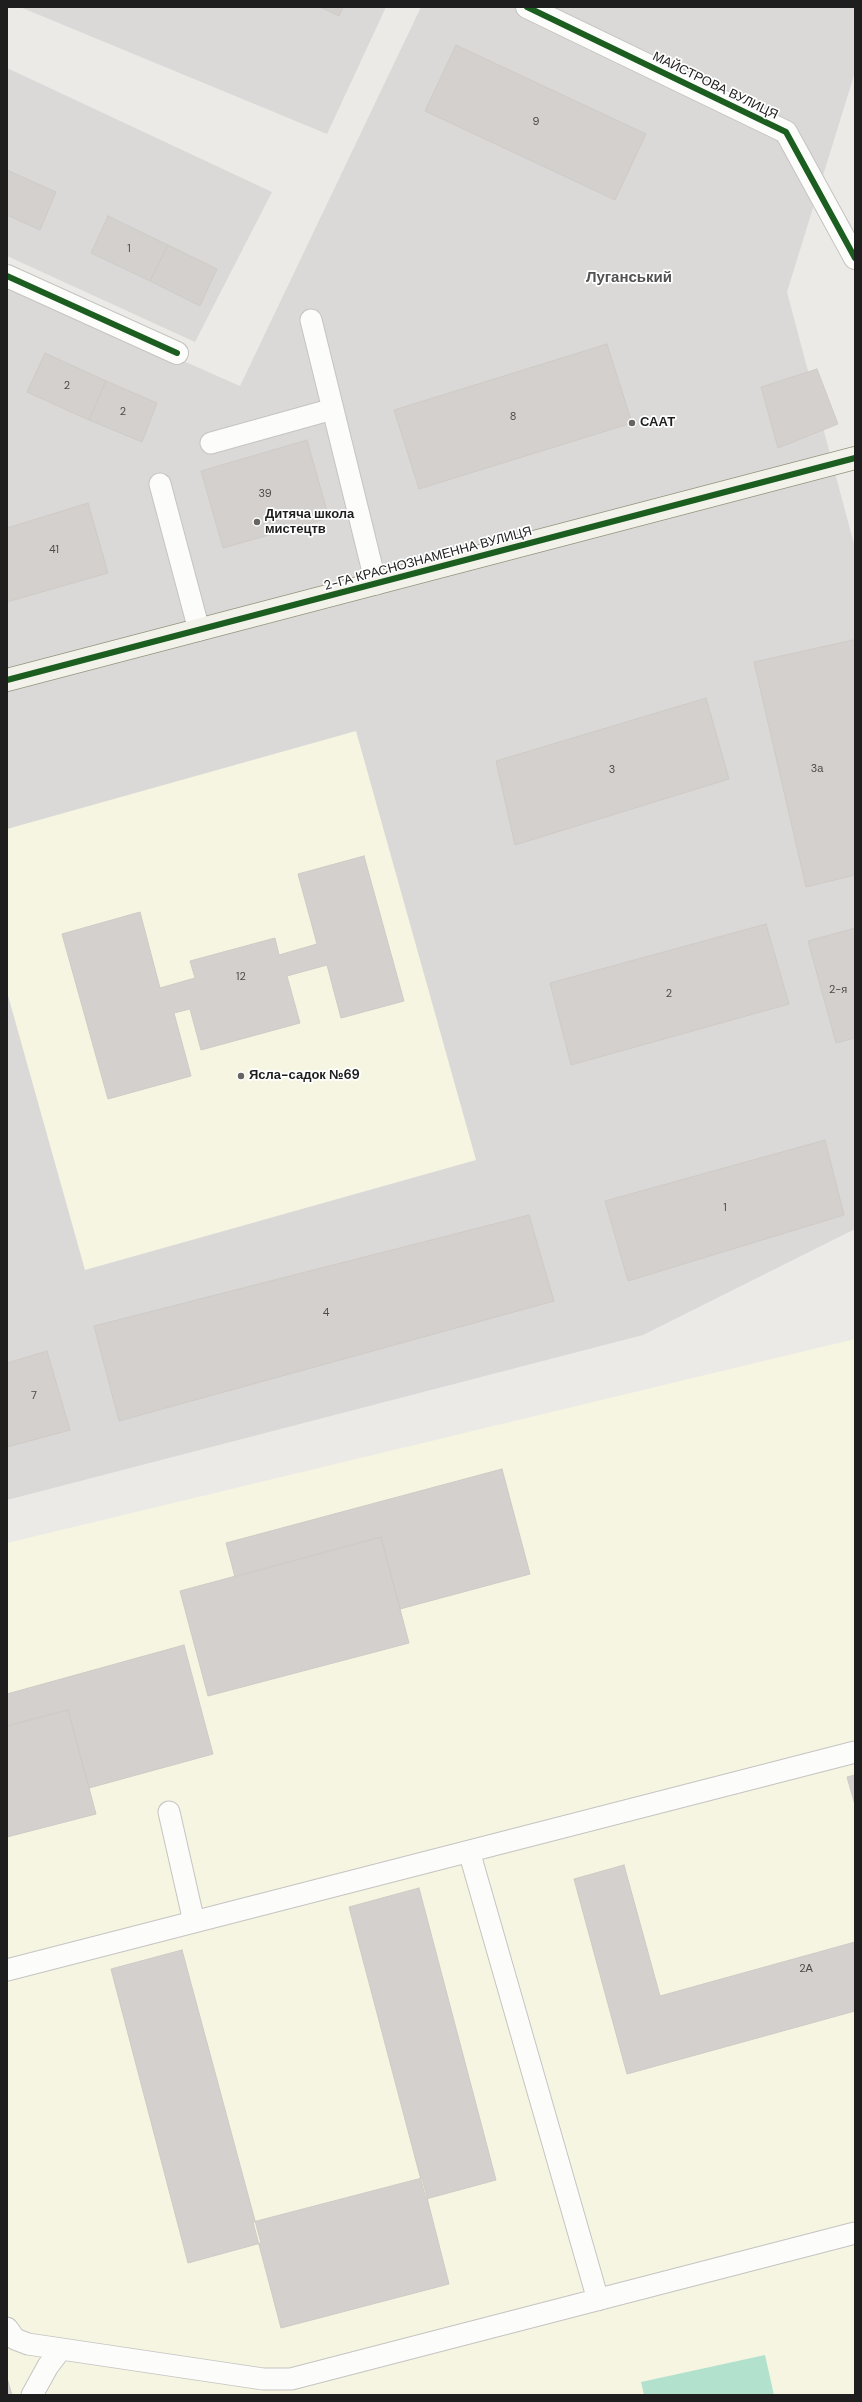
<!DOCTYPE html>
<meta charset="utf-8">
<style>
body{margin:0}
#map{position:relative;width:862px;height:2402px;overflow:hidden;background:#eceae6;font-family:"DM Sans",sans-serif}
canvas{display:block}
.frame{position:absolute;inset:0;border:8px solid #1e1e1e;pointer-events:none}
</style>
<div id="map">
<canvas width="862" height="2402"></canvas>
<div class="frame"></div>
</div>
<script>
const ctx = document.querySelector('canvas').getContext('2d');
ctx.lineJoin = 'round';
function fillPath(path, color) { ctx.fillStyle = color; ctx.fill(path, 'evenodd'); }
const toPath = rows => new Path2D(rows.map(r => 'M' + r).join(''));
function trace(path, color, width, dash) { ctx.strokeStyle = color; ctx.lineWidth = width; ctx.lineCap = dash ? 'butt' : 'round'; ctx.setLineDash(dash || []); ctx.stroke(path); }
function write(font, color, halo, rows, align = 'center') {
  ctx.font = font + ' "DM Sans",sans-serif'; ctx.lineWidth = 3.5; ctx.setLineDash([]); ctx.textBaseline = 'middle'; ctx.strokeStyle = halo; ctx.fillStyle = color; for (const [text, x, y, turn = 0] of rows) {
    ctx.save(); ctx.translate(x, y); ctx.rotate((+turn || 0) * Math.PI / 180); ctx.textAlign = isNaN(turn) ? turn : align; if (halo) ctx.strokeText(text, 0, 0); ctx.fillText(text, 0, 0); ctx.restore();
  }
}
fillPath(toPath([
 [20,7,386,7,327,134],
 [421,7,855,7,855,72,787,292,855,548,855,1229,643,1335,7,1500,7,283,240,386],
 [7,68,272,192,195,342,7,256]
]), '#dbd9d8');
fillPath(toPath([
 [356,731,476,1160,85,1270,7,992,7,829],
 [855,1339,855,2395,7,2395,7,1543]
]), '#f6f5e1');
fillPath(toPath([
 [765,2355,774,2395,644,2395,641,2382]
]), '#b2e2cd');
const building = toPath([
 [320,7,343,7,339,16,320,7],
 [456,45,646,134,615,200,425,111,456,45],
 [7,170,56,192,40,230,7,215,7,170],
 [108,216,168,245,150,281,91,253,108,216],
 [168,245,217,269,200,306,150,281,168,245],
 [607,344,632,423,419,489,394,410,607,344],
 [45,353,106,381,89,420,27,392,45,353],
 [817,369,838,424,778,448,761,387,817,369],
 [106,381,157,403,142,442,89,420,106,381],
 [307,440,329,518,223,548,201,471,307,440],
 [88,503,108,573,7,602,7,528,88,503],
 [853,640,855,650,855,875,806,887,754,662,853,640],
 [706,698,729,779,515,845,496,761,706,698],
 [364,856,404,1001,341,1018,327,965,287,976,300,1023,201,1050,190,1009,174,1013,191,1076,108,1099,62,934,140,912,160,988,195,978,190,961,275,938,279,955,317,944,298,874,364,856],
 [766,924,789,1004,571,1065,550,983,766,924],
 [855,928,855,1038,836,1043,808,941,855,928],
 [825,1140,844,1215,628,1281,605,1201,825,1140],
 [529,1215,554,1301,119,1421,94,1326,529,1215],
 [47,1351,70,1430,7,1447,7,1363,47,1351],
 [502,1469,530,1574,400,1609,381,1537,235,1577,226,1543,502,1469],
 [381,1537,409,1643,208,1696,180,1591,381,1537],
 [184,1645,213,1754,89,1788,68,1710,7,1726,7,1694,184,1645],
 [68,1710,96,1814,7,1837,7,1726,68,1710],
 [855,1775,855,1805,847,1777,855,1775],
 [624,1865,660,1996,855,1942,855,2011,627,2074,574,1879,624,1865],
 [419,1888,496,2180,426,2199,349,1907,419,1888],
 [182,1950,261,2243,188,2263,111,1969,182,1950],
 [422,2178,449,2284,281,2328,253,2222,422,2178],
 [7,2378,12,2395,7,2395,7,2378]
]);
fillPath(building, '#d3d0cd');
trace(building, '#cfcbc7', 1);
const lane = toPath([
 [311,320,376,584],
 [211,443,333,409],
 [160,484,199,630],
 [169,1812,194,1922],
 [469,1851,598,2300],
 [7,1970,855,1752],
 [7,2328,15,2339,28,2344,263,2379,291,2379,855,2233],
 [32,2395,48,2366,61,2349]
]);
const street = toPath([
 [527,7,786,132,855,258],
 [7,276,177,353]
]);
const secondary = toPath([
 [7,680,855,458]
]);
trace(lane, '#c5c4c2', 23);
trace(street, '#c5c4c2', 24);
trace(secondary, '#94957f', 24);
trace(lane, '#fcfcfb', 21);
trace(street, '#fcfcfb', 22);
trace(secondary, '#f3f2ea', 22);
trace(toPath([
 [527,7,786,132,855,258],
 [7,276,177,353],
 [7,680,855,458]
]), '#1b5e20', 6);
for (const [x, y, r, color] of [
 [632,423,4,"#666564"],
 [257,522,4,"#666564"],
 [241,1076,4,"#666564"]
]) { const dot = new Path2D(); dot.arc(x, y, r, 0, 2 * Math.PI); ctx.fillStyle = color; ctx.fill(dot); trace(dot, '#fff', 1.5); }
write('11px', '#4b4a4a', null, [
 ["9",536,122],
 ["1",129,249],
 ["2",67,386],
 ["2",123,412],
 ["8",513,417],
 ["39",265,494],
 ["41",54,550],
 ["3а",817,769],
 ["3",612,770],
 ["12",241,977],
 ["2-я",838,990],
 ["2",669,994],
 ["1",725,1208],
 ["4",326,1313],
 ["7",34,1396],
 ["2А",806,1969]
]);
write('13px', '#1e1e1e', '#fff', [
 ["МАЙСТРОВА ВУЛИЦЯ",715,86,26],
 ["2-ГА КРАСНОЗНАМЕННА ВУЛИЦЯ",428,559,-15]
]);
write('bold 13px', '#1e1e1e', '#fff', [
 ["СААТ",640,423],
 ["Дитяча школа",265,515],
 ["мистецтв",265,530],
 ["Ясла-садок №69",249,1076]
], 'left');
write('bold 15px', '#515151', '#fff', [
 ["Луганський",629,278]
]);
</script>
